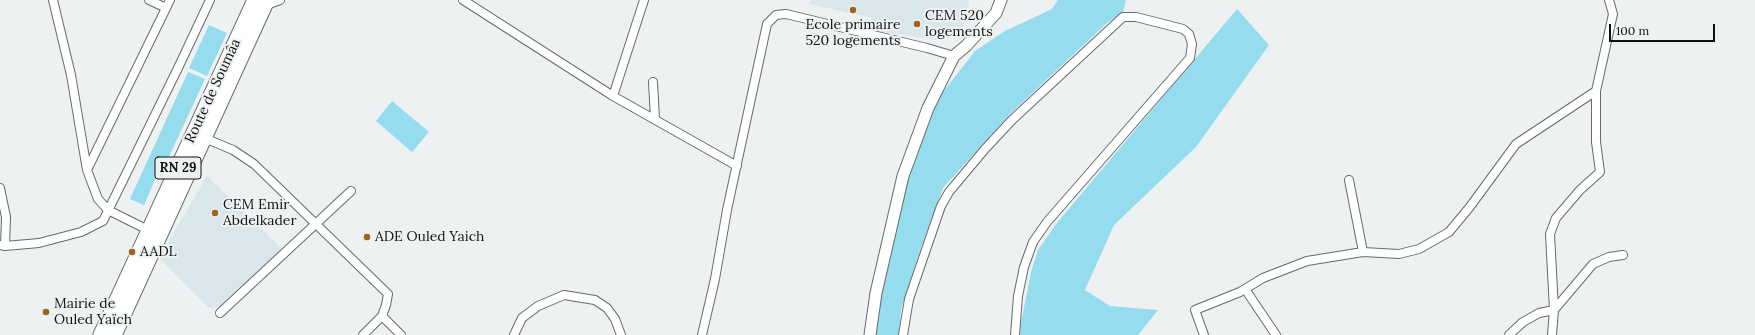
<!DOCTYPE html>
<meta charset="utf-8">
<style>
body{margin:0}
#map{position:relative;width:1755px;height:335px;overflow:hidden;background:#edf1f2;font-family:Lora,serif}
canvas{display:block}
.scale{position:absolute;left:1609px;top:24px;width:106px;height:18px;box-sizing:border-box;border:2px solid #101111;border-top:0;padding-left:5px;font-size:12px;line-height:14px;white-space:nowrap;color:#101111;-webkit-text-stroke:3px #edf1f2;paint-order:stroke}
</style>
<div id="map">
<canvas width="1755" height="335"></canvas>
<div class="scale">100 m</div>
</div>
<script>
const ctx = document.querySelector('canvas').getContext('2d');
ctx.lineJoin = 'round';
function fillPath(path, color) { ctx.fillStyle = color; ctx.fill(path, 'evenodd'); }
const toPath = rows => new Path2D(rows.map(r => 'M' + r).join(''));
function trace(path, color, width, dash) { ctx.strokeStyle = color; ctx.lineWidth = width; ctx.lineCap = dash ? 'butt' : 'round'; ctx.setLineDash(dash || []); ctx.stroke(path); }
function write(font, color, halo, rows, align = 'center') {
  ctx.font = font + ' Lora,serif'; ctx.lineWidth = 4; ctx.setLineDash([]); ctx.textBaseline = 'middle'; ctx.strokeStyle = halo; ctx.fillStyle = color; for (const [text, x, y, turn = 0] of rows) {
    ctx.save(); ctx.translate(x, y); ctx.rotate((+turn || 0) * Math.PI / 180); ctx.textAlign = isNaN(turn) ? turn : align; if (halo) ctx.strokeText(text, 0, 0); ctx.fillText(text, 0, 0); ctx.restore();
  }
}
fillPath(toPath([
 [811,0,968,0,969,6,967,17,960,34,957,33,956,38,947,35,942,41,870,30,872,18,810,4],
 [207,176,283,250,223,308,208,307,159,258]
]), '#dae7ea');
fillPath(toPath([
 [1058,0,1126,0,1123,12,1107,23,1010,114,943,188,920,250,901,309,899,335,876,335,883,272,911,164,927,123,943,92,975,51,1005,31,1052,9],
 [1237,9,1269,45,1196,147,1114,225,1085,290,1110,306,1158,310,1138,335,1020,335,1021,323,1031,272,1038,250,1056,224],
 [209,25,227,33,207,76,189,68],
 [188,72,205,79,160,176,157,175,144,205,130,199],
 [392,101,429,132,412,152,376,121]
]), '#95dcee');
const street = toPath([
 [53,0,71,75,87,170,98,199,108,210,150,231],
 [149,0,166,8],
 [463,0,613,96,737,166],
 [264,6,280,0],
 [653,82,655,119],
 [613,96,644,0],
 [202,137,233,150,254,164,388,294,386,305,382,316,363,335],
 [87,170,170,0],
 [1349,180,1363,252],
 [0,188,6,217,5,246],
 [0,245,5,246,39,243,81,232,103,221,179,66,210,0],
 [1245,289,1276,335],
 [220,313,351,191],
 [382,316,401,335],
 [514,335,522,318,538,306,564,295,595,300,607,308,615,319,621,335],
 [702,335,715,279,727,210,767,24,776,15,786,14,927,48,954,56],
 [903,335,909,299,941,206,949,192,985,149,1012,120,1123,17,1136,17,1183,29,1189,34,1192,44,1190,58,1047,222,1033,242,1024,267,1018,296,1015,335],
 [1204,335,1195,310,1240,292,1263,278,1307,261,1363,252,1399,254,1419,249,1449,232,1469,208,1516,144,1596,91],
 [1509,335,1523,322,1539,313,1554,310,1593,264,1609,257,1623,255],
 [1552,335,1554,310,1550,234,1556,218,1580,190,1600,172,1596,142,1596,91,1613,14,1609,0]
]);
const secondary = toPath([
 [870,335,876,293,903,176,928,108,954,56,966,46,996,13,1001,0]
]);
const highway = toPath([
 [101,335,255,0],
 [114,335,267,0]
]);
trace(street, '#676a6b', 10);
trace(secondary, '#676a6b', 13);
trace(highway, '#676a6b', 17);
trace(street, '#fff', 8);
trace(secondary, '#fff', 11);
trace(highway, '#fff', 15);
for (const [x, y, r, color] of [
 [853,10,4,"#9b641e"],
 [917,24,4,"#9b641e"],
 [215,213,4,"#9b641e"],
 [367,237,4,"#9b641e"],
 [132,252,4,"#9b641e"],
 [46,312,4,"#9b641e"]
]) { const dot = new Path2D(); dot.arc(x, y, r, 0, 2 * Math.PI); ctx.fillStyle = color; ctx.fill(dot); trace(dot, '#edf1f2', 1.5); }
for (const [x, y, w] of [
 [178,168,46]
]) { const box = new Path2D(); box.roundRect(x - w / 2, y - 11, w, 22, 3); ctx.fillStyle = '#edf1f2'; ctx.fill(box); trace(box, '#101111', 1); }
write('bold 13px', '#101111', null, [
 ["RN 29",178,168]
]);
write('14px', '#101111', '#edf1f2', [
 ["CEM 520",925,16],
 ["logements",925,32],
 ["Ecole primaire",853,25,"center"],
 ["520 logements",853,41,"center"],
 ["CEM Emir",223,205],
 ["Abdelkader",223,221],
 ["ADE Ouled Yaich",375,237],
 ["AADL",140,252],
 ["Mairie de",54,304],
 ["Ouled Yaïch",54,320]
], 'left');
write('14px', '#101111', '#edf1f2', [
 ["Route de Soumâa",213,91,-65]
]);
</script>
